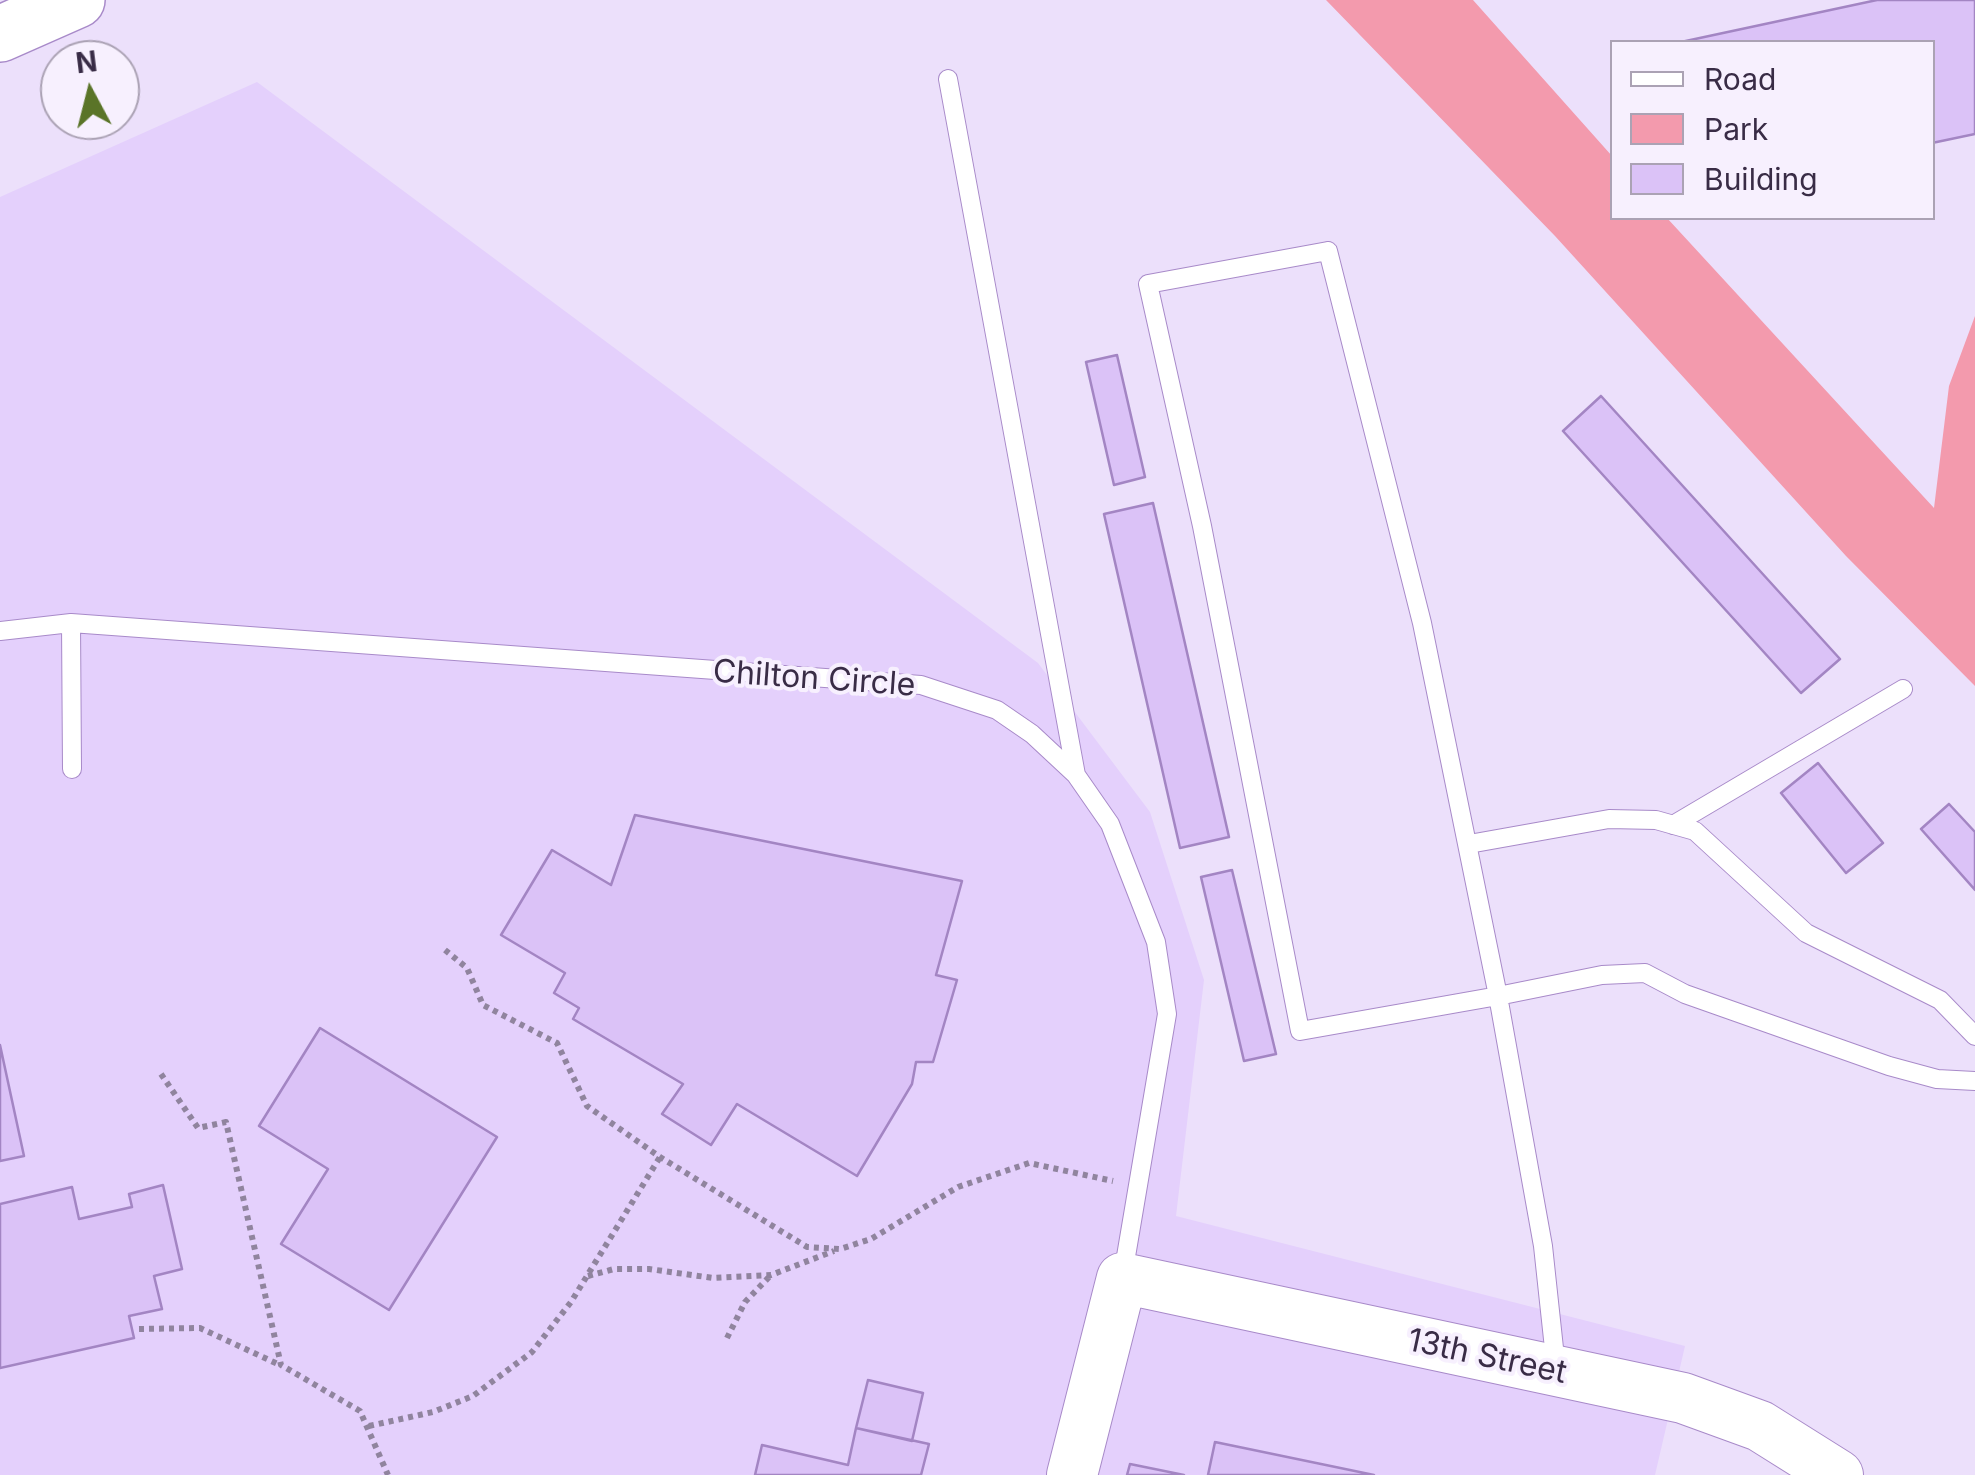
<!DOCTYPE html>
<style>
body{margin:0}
#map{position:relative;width:1975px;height:1475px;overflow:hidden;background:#ece0fb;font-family:Inter,sans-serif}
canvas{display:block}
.legend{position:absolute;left:1610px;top:40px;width:325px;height:180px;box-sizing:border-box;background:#f7f0fe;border:2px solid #aba2b4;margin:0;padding:12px 18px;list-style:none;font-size:30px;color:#392c46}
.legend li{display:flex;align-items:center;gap:20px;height:50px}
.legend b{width:50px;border:2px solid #aba2b4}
.north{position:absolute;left:40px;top:40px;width:100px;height:100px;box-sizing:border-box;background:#f7f0fe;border:2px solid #aba2b4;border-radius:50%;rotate:353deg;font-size:28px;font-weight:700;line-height:40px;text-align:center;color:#392c46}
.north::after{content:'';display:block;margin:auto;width:35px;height:45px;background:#5a7428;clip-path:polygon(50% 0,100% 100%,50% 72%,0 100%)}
</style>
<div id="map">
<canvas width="1975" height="1475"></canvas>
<ul class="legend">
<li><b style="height:12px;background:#fff"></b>Road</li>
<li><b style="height:28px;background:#f39aad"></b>Park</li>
<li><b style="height:28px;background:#dbc2f7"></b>Building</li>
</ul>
<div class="north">N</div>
</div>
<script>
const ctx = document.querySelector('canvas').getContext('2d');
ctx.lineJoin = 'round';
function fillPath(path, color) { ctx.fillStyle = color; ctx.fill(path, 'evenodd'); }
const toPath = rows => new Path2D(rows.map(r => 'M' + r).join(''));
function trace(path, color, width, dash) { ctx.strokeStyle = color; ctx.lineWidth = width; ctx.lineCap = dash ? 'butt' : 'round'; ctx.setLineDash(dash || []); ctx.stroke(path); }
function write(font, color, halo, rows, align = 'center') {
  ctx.font = font + ' Inter,sans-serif'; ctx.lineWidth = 8; ctx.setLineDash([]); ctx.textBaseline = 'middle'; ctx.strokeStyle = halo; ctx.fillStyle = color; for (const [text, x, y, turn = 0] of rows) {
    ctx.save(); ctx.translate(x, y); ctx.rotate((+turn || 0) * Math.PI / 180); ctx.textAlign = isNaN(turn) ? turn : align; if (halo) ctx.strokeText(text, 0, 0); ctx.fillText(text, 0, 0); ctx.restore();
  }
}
fillPath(toPath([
 [257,82,1038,663,1150,812,1204,980,1176,1216,1685,1346,1655,1475,0,1475,0,197]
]), '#e4d0fc');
fillPath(toPath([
 [1326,0,1473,0,1612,156,1612,218,1667,218,1934,508,1949,386,1975,316,1975,686,1846,556,1555,236]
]), '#f39aad');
const building = toPath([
 [1877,0,1975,0,1975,134,1932,143,1932,42,1681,42,1877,0],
 [1117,355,1145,477,1114,485,1086,362,1117,355],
 [1601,396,1840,659,1801,693,1563,431,1601,396],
 [1153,503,1229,837,1180,848,1104,514,1153,503],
 [1818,763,1883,843,1846,873,1781,793,1818,763],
 [1949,804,1975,832,1975,890,1921,829,1949,804],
 [635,815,962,881,936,975,957,980,933,1062,916,1062,912,1084,857,1176,737,1104,711,1145,662,1114,683,1084,573,1019,579,1008,554,993,565,973,501,935,552,850,611,885,635,815],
 [1232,870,1276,1054,1244,1061,1201,877,1232,870],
 [320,1028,497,1137,389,1310,281,1244,328,1169,259,1126,320,1028],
 [0,1045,24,1156,0,1161,0,1045],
 [163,1185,182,1269,154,1276,162,1309,129,1316,134,1338,0,1368,0,1204,72,1187,79,1219,132,1207,129,1194,163,1185],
 [868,1380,923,1393,912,1441,856,1428,868,1380],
 [856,1428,929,1444,921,1475,755,1475,762,1445,848,1465,856,1428],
 [1215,1442,1374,1475,1208,1475,1215,1442],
 [1130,1464,1184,1475,1127,1475,1130,1464]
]);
fillPath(building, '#dbc2f7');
trace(building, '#a385c3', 2.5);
const lane = toPath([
 [948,79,1076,775],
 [1328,251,1422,623,1498,996,1300,1031,1202,526,1148,284,1328,251],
 [71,623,72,769],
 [0,631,71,623,921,685,997,710,1032,734,1076,775,1110,824,1156,942,1167,1014,1123,1274],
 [1673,825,1903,689],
 [1469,844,1609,819,1656,820,1695,831,1806,933,1940,1000,1975,1036],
 [1556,1367,1543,1246,1498,996,1602,975,1645,973,1685,994,1889,1066,1937,1079,1975,1081]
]);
const secondary = toPath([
 [1072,1475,1122,1278,1683,1398,1760,1426,1838,1475]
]);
const highway = toPath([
 [0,34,77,0]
]);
trace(lane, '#a88ac9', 20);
trace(secondary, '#a88ac9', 52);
trace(highway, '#a88ac9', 58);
trace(toPath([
 [445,950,467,968,483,1005,557,1043,587,1106,660,1157,807,1247,840,1249,871,1239,958,1187,1029,1163,1113,1181],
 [161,1074,198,1128,226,1122,281,1365,360,1411,388,1475],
 [588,1276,614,1269,649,1269,713,1278,771,1275,834,1251],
 [139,1329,200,1328,280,1365],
 [727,1338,745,1302,770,1276],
 [369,1426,433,1412,473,1396,532,1352,571,1302,660,1157]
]), '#90849e', 6, [5, 5]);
trace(lane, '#fff', 18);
trace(secondary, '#fff', 50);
trace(highway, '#fff', 55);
write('32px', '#392c46', '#f7f0fe', [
 ["Chilton Circle",814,679,4],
 ["13th Street",1487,1357,12]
]);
</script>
